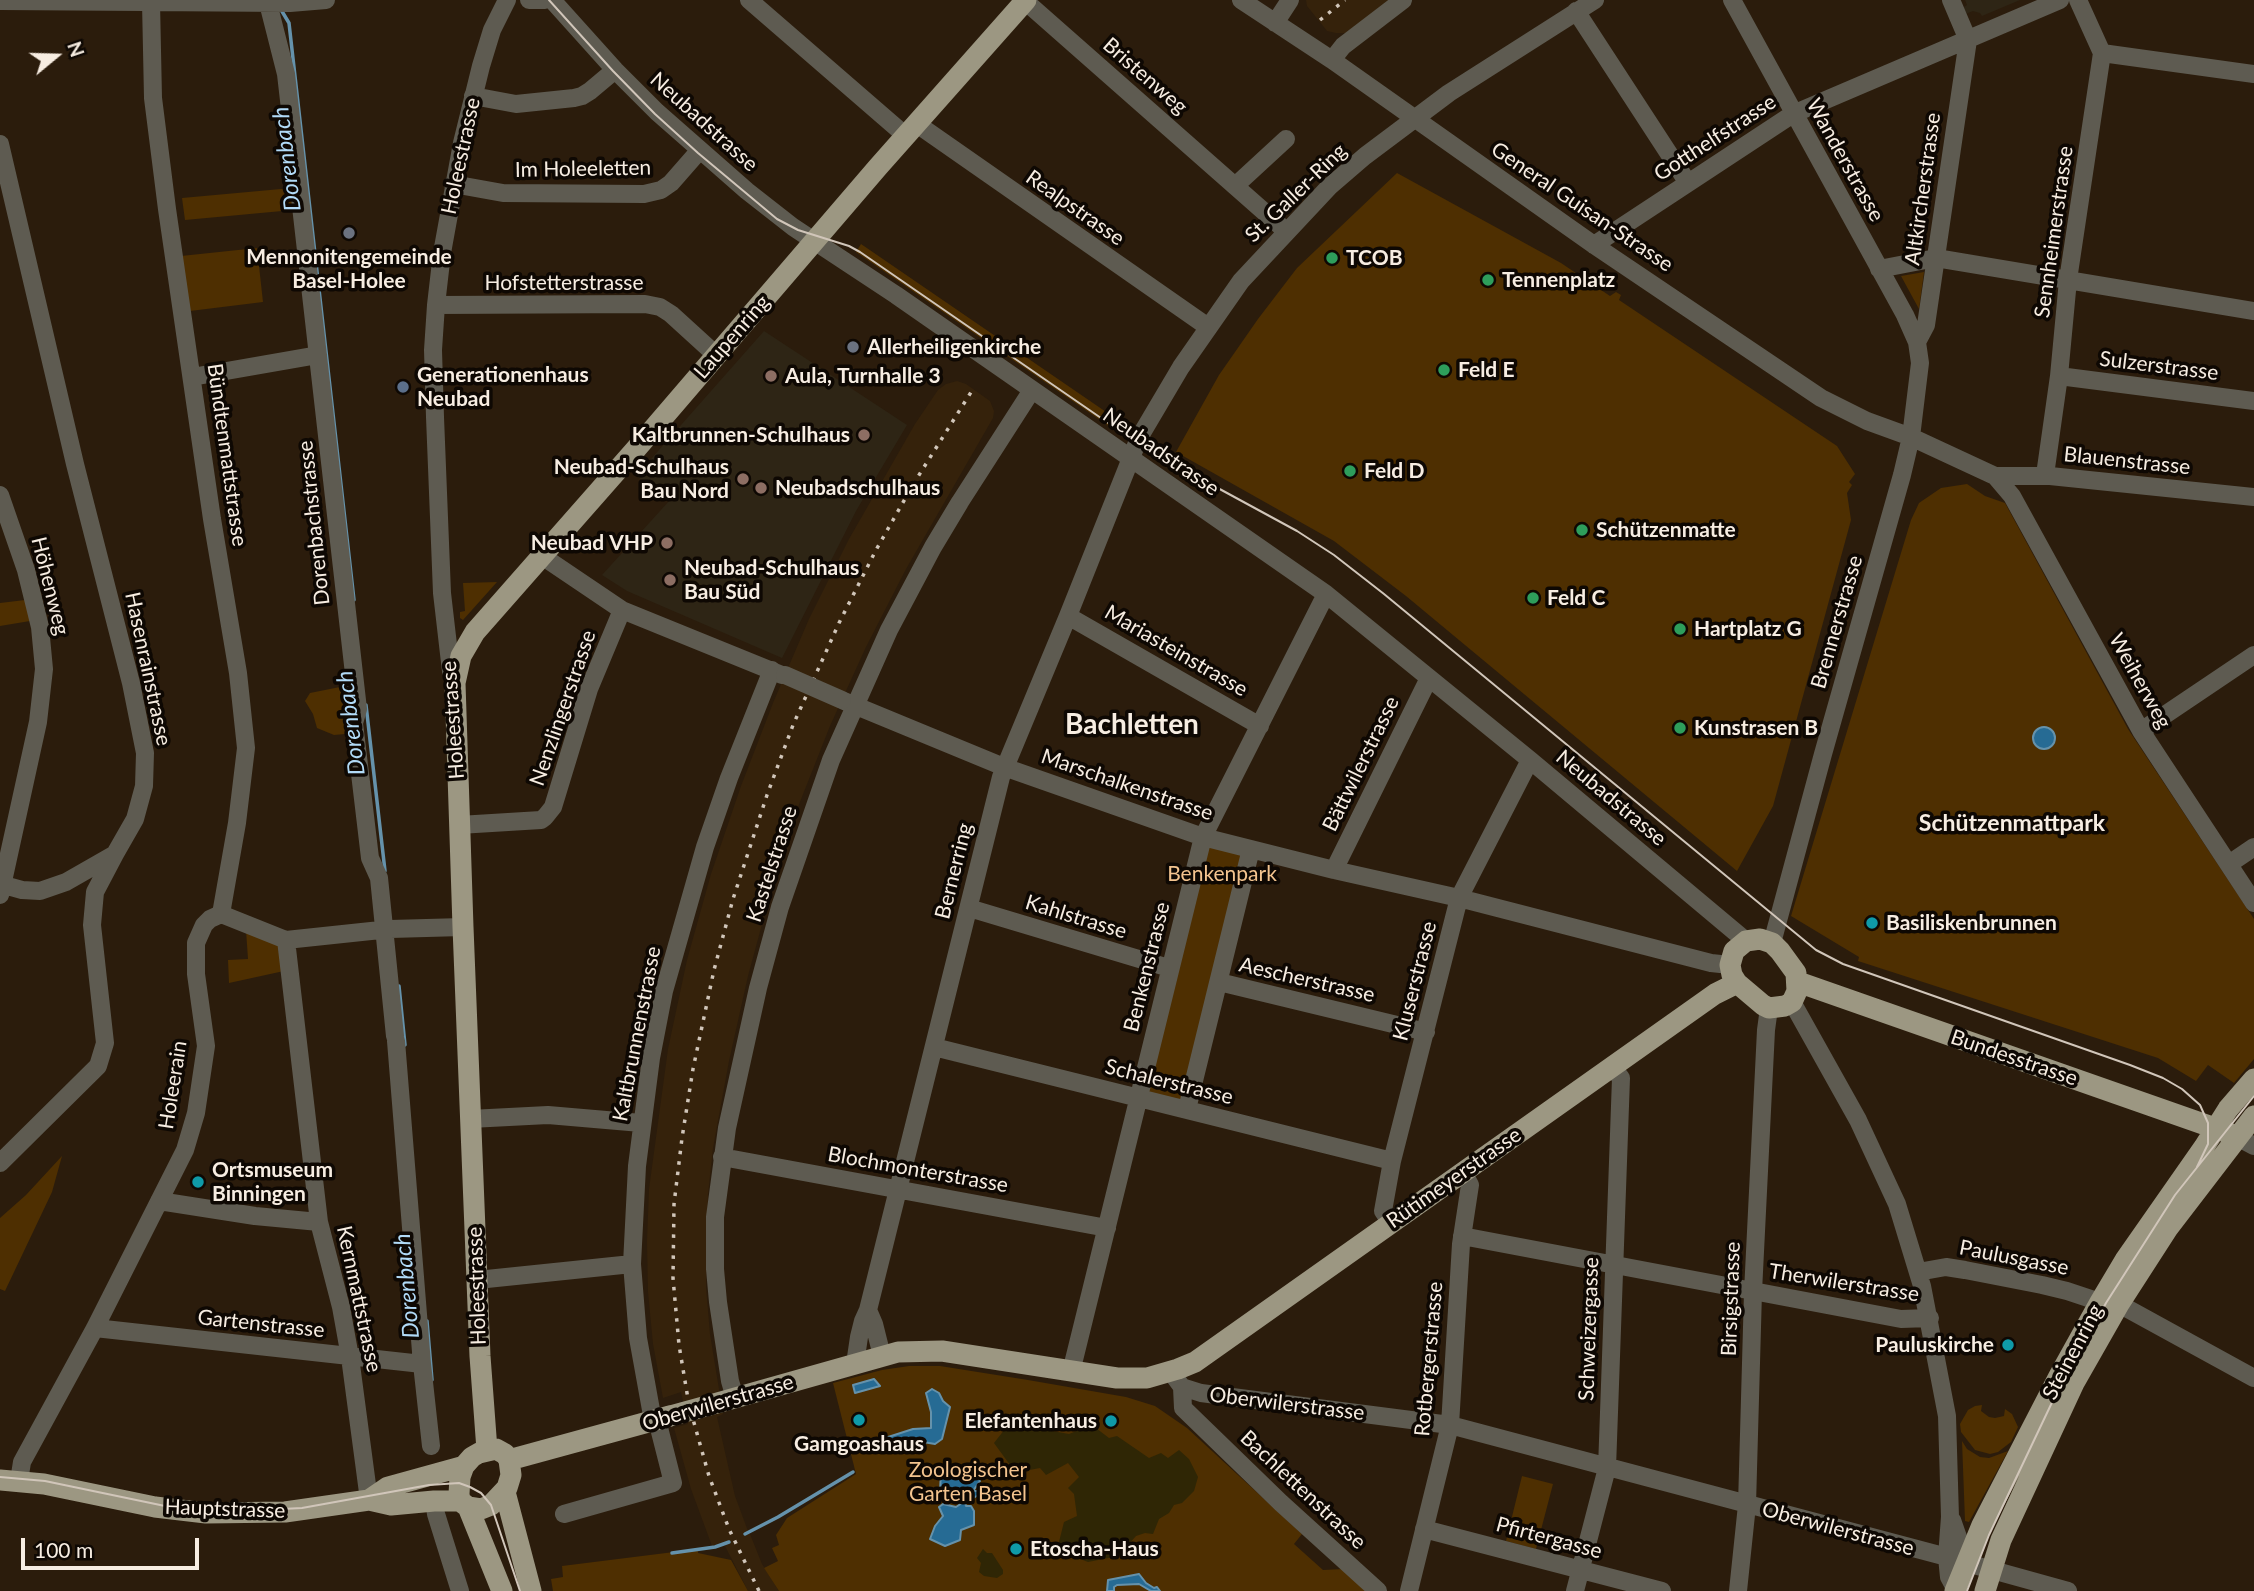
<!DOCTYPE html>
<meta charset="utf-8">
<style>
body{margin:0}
#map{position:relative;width:2254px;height:1591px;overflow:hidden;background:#2b1c0c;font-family:Lato,sans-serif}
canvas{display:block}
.north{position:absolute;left:21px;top:21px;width:70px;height:70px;-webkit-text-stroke:5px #0e0803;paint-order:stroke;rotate:71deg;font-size:19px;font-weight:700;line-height:28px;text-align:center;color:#f7ede2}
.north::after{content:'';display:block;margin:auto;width:24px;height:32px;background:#f7ede2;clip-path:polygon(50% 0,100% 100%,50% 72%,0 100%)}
.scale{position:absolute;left:21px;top:1538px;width:178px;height:32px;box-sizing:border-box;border:4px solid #f7ede2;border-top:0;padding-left:9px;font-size:21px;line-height:24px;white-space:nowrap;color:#f7ede2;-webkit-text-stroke:5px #0e0803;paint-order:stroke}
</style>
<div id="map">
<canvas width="2254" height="1591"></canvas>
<div class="north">N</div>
<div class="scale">100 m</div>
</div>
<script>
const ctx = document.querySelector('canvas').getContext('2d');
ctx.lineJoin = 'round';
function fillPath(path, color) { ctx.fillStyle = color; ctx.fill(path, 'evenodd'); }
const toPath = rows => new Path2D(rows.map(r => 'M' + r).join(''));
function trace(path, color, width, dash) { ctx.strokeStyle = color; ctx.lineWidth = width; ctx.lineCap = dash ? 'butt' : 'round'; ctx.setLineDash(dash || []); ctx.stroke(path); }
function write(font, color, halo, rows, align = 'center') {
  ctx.font = font + ' Lato,sans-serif'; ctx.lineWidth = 7; ctx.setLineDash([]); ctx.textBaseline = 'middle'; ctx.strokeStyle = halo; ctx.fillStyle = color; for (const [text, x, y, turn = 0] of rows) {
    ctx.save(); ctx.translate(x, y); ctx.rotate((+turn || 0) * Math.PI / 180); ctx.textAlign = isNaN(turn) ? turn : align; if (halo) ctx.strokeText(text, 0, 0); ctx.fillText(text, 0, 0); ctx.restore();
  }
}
fillPath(toPath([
 [1306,0,1392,0,1346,33,1336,33,1327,31,1307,6],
 [957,381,966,384,990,401,994,411,993,418,906,569,866,647,830,726,798,807,771,891,748,976,729,1061,713,1148,708,1194,706,1287,710,1334,723,1414,717,1417,735,1496,748,1531,745,1533,745,1535,750,1534,762,1564,779,1591,748,1591,725,1546,730,1543,729,1540,712,1546,691,1489,674,1428,688,1424,681,1392,663,1398,653,1344,648,1292,647,1241,649,1189,668,1049,687,960,711,874,741,786,773,703,809,619,849,539,915,424,938,390,946,384]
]), '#35220b');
fillPath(toPath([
 [1965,0,2020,0,1982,16,1980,13,1973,11,1963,15,1961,9,1967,5],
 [764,331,907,425,856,511,782,658,627,591,602,575,670,500,636,476]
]), '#2e2515');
fillPath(toPath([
 [1397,173,1561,263,1610,296,1616,292,1621,295,1619,300,1837,446,1855,474,1849,482,1852,485,1847,493,1851,520,1773,806,1737,871,1406,596,1334,541,1176,452,1219,375,1258,319,1297,268],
 [292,188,293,210,185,220,182,198],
 [861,244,1128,427,1122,435,856,252],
 [257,248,263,302,190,311,181,256],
 [1924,272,1919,309,1901,276],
 [1967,484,1985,496,2005,503,2128,729,2254,919,2254,1059,2234,1083,2208,1065,2196,1081,2158,1058,1858,961,1859,957,1791,916,1911,520,1919,503,1941,488],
 [497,582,463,620,460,618,460,612,465,611,463,583],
 [25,600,30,621,0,626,0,603],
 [345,686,348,709,344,722,345,734,334,735,317,728,313,714,305,701,310,693],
 [1203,840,1255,853,1192,1110,1140,1097],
 [246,930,280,946,284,971,229,983,228,960,248,959],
 [62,1156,52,1192,5,1291,0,1289,0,1218,26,1195],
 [909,1366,940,1366,1028,1380,1126,1397,1155,1406,1187,1428,1302,1534,1294,1544,1323,1570,1344,1569,1367,1591,779,1591,764,1568,778,1561,772,1548,779,1545,776,1535,787,1518,856,1474,833,1383,882,1370],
 [1982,1405,1981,1411,1989,1417,1995,1418,2004,1416,2005,1409,2012,1414,2018,1427,2011,1442,1998,1452,1990,1454,1975,1450,1961,1432,1960,1424,1968,1410,1975,1406],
 [1962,1441,1967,1449,1980,1457,1989,1458,2008,1451,1969,1522,1965,1521],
 [1522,1476,1553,1484,1536,1549,1506,1541],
 [698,1549,698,1553,731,1560,748,1591,553,1591,551,1579,563,1577,562,1566]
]), '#4e2f01');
fillPath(toPath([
 [1012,1420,1045,1424,1046,1430,1069,1434,1092,1425,1109,1438,1117,1436,1149,1458,1161,1453,1168,1458,1179,1450,1189,1459,1198,1477,1194,1491,1182,1503,1174,1505,1169,1513,1159,1519,1153,1534,1145,1533,1136,1536,1118,1556,1088,1562,1063,1552,1059,1542,1064,1522,1077,1516,1074,1494,1068,1488,1079,1477,1068,1463,1046,1475,1040,1468,1019,1472,1013,1469,994,1443],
 [983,1549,987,1553,992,1553,1003,1570,1003,1574,997,1578,984,1576,979,1572,981,1563,977,1558]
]), '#2f2605');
const water = toPath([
 '2033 738a11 11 0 1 1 22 0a11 11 0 1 1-22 0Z',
 [874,1379,880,1386,855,1393,853,1385,874,1379],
 [932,1389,939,1393,943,1401,950,1407,942,1439,935,1444,923,1442,905,1445,888,1453,885,1438,913,1429,931,1428,931,1412,926,1393,932,1389],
 [966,1466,978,1473,980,1481,973,1491,979,1491,980,1494,965,1503,966,1506,971,1506,974,1511,974,1525,961,1530,960,1540,945,1546,930,1539,935,1526,943,1516,939,1507,943,1504,956,1507,962,1503,961,1499,949,1497,940,1491,941,1472,948,1468,958,1469,966,1466],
 [1139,1574,1146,1583,1154,1588,1157,1587,1160,1591,1151,1591,1139,1584,1117,1585,1114,1587,1114,1591,1107,1591,1108,1580,1139,1574]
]);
fillPath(water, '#266b94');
trace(water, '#6592ab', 2);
trace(toPath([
 [280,8,289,23,354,600],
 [366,705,385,871],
 [399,986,405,1045],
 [427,1321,432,1380],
 [745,1534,778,1517,853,1472],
 [672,1553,715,1547,729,1542]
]), '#6592ab', 3.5);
trace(toPath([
 [529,0,545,0],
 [552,0,615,70,657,112,747,191,793,227,896,295,1326,594,1530,760,1746,941],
 [749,0,906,136],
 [1241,0,1332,60,1594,245,1821,398,1867,421,1911,437,1995,476,2012,496,2141,731,2254,903],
 [1732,0,1905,315,1917,342,1920,363,1911,437,1902,475,1823,754,1772,943],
 [0,1,290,3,326,0],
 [1025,1,1286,231],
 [151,2,153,98,167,209,212,519,238,673,246,748,237,823,221,914],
 [268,3,286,74,358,709,354,723,370,858,379,878,395,1036],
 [1576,11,1688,183],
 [1275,23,1290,0],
 [2102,53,2254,74],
 [1332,60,1343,46,1403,0],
 [473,96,516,104,574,98,582,96,590,91,615,70],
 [917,124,1208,327],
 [0,144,75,464,131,683,145,753,144,786,135,819,115,854,95,892,92,925,105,1043,98,1066,0,1163],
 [453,184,503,193,644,194,661,190,671,183,699,151],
 [1235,186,1286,139],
 [1594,245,1793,114,2060,0],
 [1879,269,1936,258,2254,311],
 [436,305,645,304,660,307,671,314,716,355],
 [1917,342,1926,325,1968,40,1951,0],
 [2059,376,2254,401],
 [192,377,318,355],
 [2045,475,2059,376,2068,280,2102,53,2078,0],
 [1995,476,2050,476,2254,497],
 [0,495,26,570,40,627,44,669,38,722,0,895],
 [542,556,622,610,782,675],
 [1068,616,1260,726],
 [455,683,451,671,442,593,435,417,433,350,436,305,442,253,462,143,481,66,492,30,507,0],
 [844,701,1004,767,1203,837,1334,870,1459,898,1711,963,1730,965],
 [2141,731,2254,655],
 [459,825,541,820,545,817,553,807,589,689,622,610],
 [2229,864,2254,847],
 [1334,870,1429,678],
 [0,884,22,890,40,891,66,882,115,854],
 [969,908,1169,968],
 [286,940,319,1222,341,1307,350,1357,369,1500],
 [1219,982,1426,1032],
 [1792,1002,1858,1120,1897,1204,1922,1286,1947,1416,1950,1517,1947,1557,1949,1577,1956,1590],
 [396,1041,422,1364,431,1446],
 [934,1047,1392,1161],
 [1187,1109,1251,849],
 [470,1119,548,1115,641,1123],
 [2237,1137,2254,1146],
 [722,1157,1107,1228],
 [159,1201,255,1216,319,1222],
 [1391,1223,1383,1211,1392,1161,1459,898,1530,760],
 [1462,1236,1901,1319,1930,1318],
 [1918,1272,1946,1267,1965,1270,2042,1285,2067,1291,2100,1302,2119,1304,2254,1378],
 [477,1280,632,1264],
 [868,1310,874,1324,882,1356],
 [95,1328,422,1364],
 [855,1364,859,1337,863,1321,868,1310,1001,777,1068,616,1139,438,1181,367,1241,281,1329,187,1365,156,1449,93,1595,0],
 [1071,1372,1203,837,1326,594],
 [1171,1372,1182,1387,1201,1393,1450,1425,1947,1557],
 [1182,1387,1183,1408,1281,1503,1378,1591],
 [735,1398,730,1381,718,1302,715,1269,715,1217,727,1128,758,988,780,907,831,760,889,630,933,547,960,502,1032,390],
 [653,1421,638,1338,632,1264,637,1166,651,1058,664,991,705,847,729,778,772,670],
 [19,1481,22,1462,95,1328,185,1150,196,1113,206,1046,196,974,196,943,204,925,210,919,221,914,286,940,390,929,463,927],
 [434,1501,436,1514,460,1591],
 [564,1514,673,1483,657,1420],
 [1952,1520,1967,1563,2068,1591],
 [1424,1529,1662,1591],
 [1409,1591,1450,1425,1461,1244,1470,1185,1463,1172],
 [1575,1591,1607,1468,1621,1078,1612,1067],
 [1738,1591,1747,1505,1753,1292,1766,1030,1769,1008]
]), '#5e5b51', 18);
trace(toPath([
 [1760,939,1772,943,1780,951,1796,973,1797,991,1792,1002,1785,1006,1769,1008,1763,1005,1737,983,1732,975,1730,965,1734,951,1746,941,1760,939],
 [1798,982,2229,1133],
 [710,1405,898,1352,942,1351,1117,1378,1147,1378,1178,1369,1195,1362,1715,994,1737,983],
 [496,1449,505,1454,509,1460,511,1475,507,1488,491,1505,481,1509,468,1507,460,1501,459,1494,460,1477,464,1466,472,1457,479,1453,496,1449],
 [487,1450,480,1356,463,927,455,683,461,656,475,632,636,449,878,167,1026,0],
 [509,1460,670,1416],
 [0,1480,44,1484,155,1507,206,1513,285,1512,369,1500,391,1505,434,1501,460,1501],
 [505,1492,531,1591],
 [369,1500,388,1487,464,1466],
 [468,1507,502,1591],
 [1955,1591,1982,1525,2059,1376,2100,1302,2125,1260,2204,1147,2228,1109,2254,1079],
 [1985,1591,2001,1540,2074,1383,2119,1304,2168,1228,2254,1116]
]), '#9c9782', 21);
trace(toPath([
 [549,0,613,71,655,114,698,153,777,219,798,230,849,246,860,252,1146,449,1297,531,1334,555,1384,594,1816,950,1843,964,2130,1065,2163,1078,2182,1089,2200,1105,2208,1123,2208,1144,2197,1167],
 [0,1477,45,1481,165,1506,242,1511,302,1508,429,1485,459,1483,470,1487,481,1493,491,1505,520,1591],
 [1967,1591,1989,1535,2056,1394,2106,1303,2175,1195,2254,1096]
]), '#d1c6ba', 2);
trace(toPath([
 [1320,20,1345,0],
 [759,1591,729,1529,709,1476,689,1405,679,1345,673,1278,674,1204,682,1138,693,1069,714,970,733,899,767,795,793,725,839,623,876,550,914,483,973,389]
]), '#d1c6ba', 3.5, [3.5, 7]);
trace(toPath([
 [785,675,842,700]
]), '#5e5b51', 18);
trace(toPath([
 [670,1416,710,1405]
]), '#9c9782', 21);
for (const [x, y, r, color] of [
 [349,233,7,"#6b7280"],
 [1332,258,7,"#2e9e5b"],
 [1488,280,7,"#2e9e5b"],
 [853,347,7,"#6b7280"],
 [1444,370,7,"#2e9e5b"],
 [771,376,7,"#8d6e63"],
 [403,387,7,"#5c6f8a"],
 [864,435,7,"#8d6e63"],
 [1350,471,7,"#2e9e5b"],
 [743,479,7,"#8d6e63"],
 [761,488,7,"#8d6e63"],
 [1582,530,7,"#2e9e5b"],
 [667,543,7,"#8d6e63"],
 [670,580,7,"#8d6e63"],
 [1533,598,7,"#2e9e5b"],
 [1680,629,7,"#2e9e5b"],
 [1680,728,7,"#2e9e5b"],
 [1872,923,7,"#0f9aa8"],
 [198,1182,7,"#0f9aa8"],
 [2008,1345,7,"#0f9aa8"],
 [859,1420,7,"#0f9aa8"],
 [1111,1421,7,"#0f9aa8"],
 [1016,1549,7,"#0f9aa8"]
]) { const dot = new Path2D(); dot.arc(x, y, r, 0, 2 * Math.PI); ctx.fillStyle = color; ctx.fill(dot); trace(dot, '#0e0803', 2.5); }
write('21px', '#f7ede2', '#0e0803', [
 ["Bristenweg",1145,76,41],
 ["Neubadstrasse",704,122,42],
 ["Gotthelfstrasse",1715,138,-33],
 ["Holeestrasse",461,156,-78],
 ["Wanderstrasse",1845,160,61],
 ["Im Holeeletten",583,169,-1],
 ["Altkircherstrasse",1923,189,-82],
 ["St. Galler-Ring",1296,193,-44],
 ["General Guisan-Strasse",1582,207,34],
 ["Realpstrasse",1075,208,35],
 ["Sennheimerstrasse",2054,232,-82],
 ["Hofstetterstrasse",564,283],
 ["Laupenring",732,337,-49],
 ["Sulzerstrasse",2159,366,7],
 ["Neubadstrasse",1161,452,35],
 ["Bündtenmattstrasse",227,455,82],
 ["Blauenstrasse",2127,461,6],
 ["Dorenbachstrasse",314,523,-96],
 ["Höhenweg",50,586,76],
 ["Brennerstrasse",1837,622,-74],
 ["Mariasteinstrasse",1176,651,30],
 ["Hasenrainstrasse",148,669,78],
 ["Weiherweg",2140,681,61],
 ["Nenzlingerstrasse",563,708,-71],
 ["Holeestrasse",453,720,-94],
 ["Bättwilerstrasse",1361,764,-64],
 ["Marschalkenstrasse",1127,785,19],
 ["Neubadstrasse",1611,798,40],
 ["Kastelstrasse",772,864,-72],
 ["Bernerring",954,871,-76],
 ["Kahlstrasse",1076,917,17],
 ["Benkenstrasse",1147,967,-76],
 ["Aescherstrasse",1307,980,13],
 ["Kluserstrasse",1415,981,-76],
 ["Kaltbrunnenstrasse",637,1034,-79],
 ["Bundesstrasse",2014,1058,19],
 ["Schalerstrasse",1169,1082,14],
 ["Holeerain",173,1085,-81],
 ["Blochmonterstrasse",918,1170,10],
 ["Rütimeyerstrasse",1454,1178,-35],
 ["Paulusgasse",2014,1258,11],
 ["Therwilerstrasse",1844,1283,9],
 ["Holeestrasse",477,1286,-92],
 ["Kernmattstrasse",359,1299,78],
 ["Birsigstrasse",1731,1299,-88],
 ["Gartenstrasse",261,1324,6],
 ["Schweizergasse",1589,1329,-88],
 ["Steinenring",2073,1352,-62],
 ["Rotbergerstrasse",1429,1359,-85],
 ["Oberwilerstrasse",718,1403,-16],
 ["Oberwilerstrasse",1287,1404,7],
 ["Bachlettenstrasse",1303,1490,43],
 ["Hauptstrasse",225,1509,2],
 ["Oberwilerstrasse",1838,1529,15],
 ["Pfirtergasse",1549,1538,15]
]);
write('bold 21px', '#f7ede2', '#0e0803', [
 ["Mennonitengemeinde",349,257,"center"],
 ["Basel-Holee",349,281,"center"],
 ["TCOB",1346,258],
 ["Tennenplatz",1502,280],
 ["Allerheiligenkirche",867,347],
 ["Feld E",1458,370],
 ["Generationenhaus",417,375],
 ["Neubad",417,399],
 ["Aula, Turnhalle 3",785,376],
 ["Kaltbrunnen-Schulhaus",850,435,"right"],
 ["Neubad-Schulhaus",729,467,"right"],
 ["Bau Nord",729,491,"right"],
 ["Feld D",1364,471],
 ["Neubadschulhaus",775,488],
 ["Schützenmatte",1596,530],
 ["Neubad VHP",653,543,"right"],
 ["Neubad-Schulhaus",684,568],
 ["Bau Süd",684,592],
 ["Feld C",1547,598],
 ["Hartplatz G",1694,629],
 ["Kunstrasen B",1694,728],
 ["Basiliskenbrunnen",1886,923],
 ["Ortsmuseum",212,1170],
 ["Binningen",212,1194],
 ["Pauluskirche",1994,1345,"right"],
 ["Elefantenhaus",1097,1421,"right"],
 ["Gamgoashaus",859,1444,"center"],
 ["Etoscha-Haus",1030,1549]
], 'left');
write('21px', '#f4c48f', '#0e0803', [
 ["Benkenpark",1222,874],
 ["Zoologischer",968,1470],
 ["Garten Basel",968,1494]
]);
write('italic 23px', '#b1daf7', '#0e0803', [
 ["Dorenbach",287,159,-97],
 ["Dorenbach",351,723,-97],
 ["Dorenbach",407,1286,-95]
]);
write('bold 23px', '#f7ede2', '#0e0803', [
 ["Schützenmattpark",2012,824]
]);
write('bold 28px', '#f7ede2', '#0e0803', [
 ["Bachletten",1132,725]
]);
</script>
